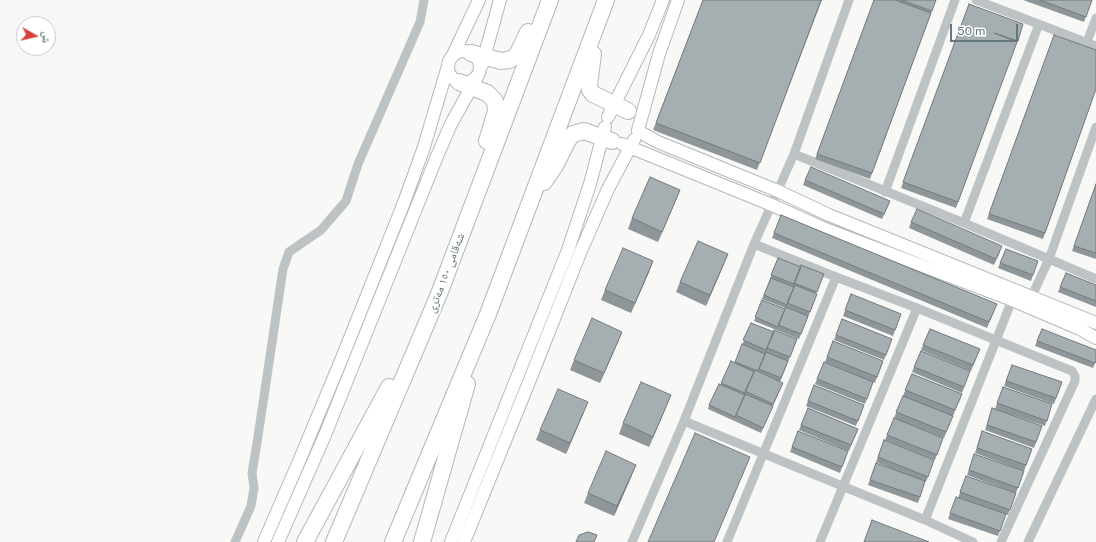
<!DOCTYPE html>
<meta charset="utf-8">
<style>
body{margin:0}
#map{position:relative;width:1096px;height:542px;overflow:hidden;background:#f8f8f6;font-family:"Public Sans","Noto Naskh Arabic",sans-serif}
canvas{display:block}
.north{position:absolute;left:16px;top:16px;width:40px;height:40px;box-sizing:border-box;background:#fff;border:1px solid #c2c9cb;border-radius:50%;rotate:98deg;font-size:11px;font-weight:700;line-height:16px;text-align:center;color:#66787e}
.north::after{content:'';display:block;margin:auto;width:14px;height:18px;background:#d4423a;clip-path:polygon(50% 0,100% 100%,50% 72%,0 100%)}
.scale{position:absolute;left:950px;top:24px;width:68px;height:18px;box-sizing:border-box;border:2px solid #66787e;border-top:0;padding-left:5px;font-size:12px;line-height:14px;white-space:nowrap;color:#66787e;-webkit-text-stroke:3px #fff;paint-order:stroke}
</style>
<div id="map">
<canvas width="1096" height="542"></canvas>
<div class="north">ش</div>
<div class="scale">50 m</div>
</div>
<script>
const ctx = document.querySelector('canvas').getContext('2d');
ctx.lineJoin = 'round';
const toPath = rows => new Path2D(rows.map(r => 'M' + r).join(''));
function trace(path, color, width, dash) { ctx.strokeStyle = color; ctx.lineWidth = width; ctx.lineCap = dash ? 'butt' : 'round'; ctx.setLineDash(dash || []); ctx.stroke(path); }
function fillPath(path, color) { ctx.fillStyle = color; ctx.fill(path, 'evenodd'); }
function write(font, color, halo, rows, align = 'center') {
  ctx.font = font + ' "Public Sans","Noto Naskh Arabic",sans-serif'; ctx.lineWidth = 4; ctx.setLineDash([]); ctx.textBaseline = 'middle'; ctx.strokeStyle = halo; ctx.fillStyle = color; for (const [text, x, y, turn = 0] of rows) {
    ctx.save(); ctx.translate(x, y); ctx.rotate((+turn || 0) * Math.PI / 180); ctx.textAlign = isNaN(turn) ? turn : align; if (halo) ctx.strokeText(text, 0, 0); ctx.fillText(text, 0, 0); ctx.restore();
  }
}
const secondary = toPath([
 '448 67a16 16 0 1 1 32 0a16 16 0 1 1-32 0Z',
 [452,57,479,0],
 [482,65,500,0],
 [608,117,649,35,663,0],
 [638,130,659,54,678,0],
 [638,131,658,142,778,191,829,215,1096,323],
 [622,144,772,205,823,228,1012,300,1080,329,1096,338],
 [264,542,300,459,342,358,403,205,423,150,448,66],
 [278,542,325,435,438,154,451,124,477,77],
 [451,542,568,250,590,184,605,127],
 [464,542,531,377,580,253,608,189,634,140]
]);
const highway = toPath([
 [471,53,501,61,509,60,516,56,518,53,528,32],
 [593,54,589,85,590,90,593,94,628,111],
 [459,82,487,93,495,101,496,111,487,141],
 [544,182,556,164,568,140,573,134,584,131,612,141],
 [305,542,389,387],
 [334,542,439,294,550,0],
 [393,542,488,314,606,0],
 [422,542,467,384]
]);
trace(secondary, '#b2b9bc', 14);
trace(highway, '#b3b8ba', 18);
trace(toPath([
 [976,0,1096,46],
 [1087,42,1096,18],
 [794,154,964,223,1096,279],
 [885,192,955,0],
 [964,223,1039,24],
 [754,244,836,277,917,308,1072,371,1075,376,1075,381,1001,542],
 [1031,298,1049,259,1096,127],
 [684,421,925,520,973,542],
 [925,520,1012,300],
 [235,542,251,506,254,488,252,473,257,443,283,269,289,252,321,230,346,201,358,164,420,22,424,0],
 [632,542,684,421,754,244,794,154,849,0],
 [727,542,836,277],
 [820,542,917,308],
 [1028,542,1096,399]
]), '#bdc3c5', 9);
trace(secondary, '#fff', 12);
trace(highway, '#fff', 16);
fillPath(toPath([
 [703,0,822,0,757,170,653,130],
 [874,0,936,0,870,179,815,159],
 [1023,0,1092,0,1084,22],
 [969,4,1023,24,956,208,901,188],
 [1054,35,1096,89,1043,239,987,219],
 [805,180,890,201,882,219,803,185],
 [1096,184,1096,259,1072,251],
 [680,190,676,200,658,242,628,229,632,218],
 [781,215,997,304,987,328,772,238],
 [911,222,1000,252,994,265,909,228],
 [1006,249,1038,261,1031,281,998,268],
 [778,258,801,267,824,274,816,294,815,300,799,339,754,321,762,300,785,309,785,308,762,299,770,279],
 [653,261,649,272,631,313,601,300,605,290],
 [724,264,706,306,676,292,680,282],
 [1066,273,1096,285,1096,307,1058,292],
 [851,294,901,314,893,336,843,316],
 [842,319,892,339,884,360,834,340],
 [751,323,774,332,797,339,780,382,781,388,761,433,708,409,709,405,721,384,731,361,735,363],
 [930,329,980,349,971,371,921,350],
 [1042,329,1096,361,1093,368,1035,346],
 [622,332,618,342,600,383,570,370,574,360],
 [833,341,883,361,875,383,825,362],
 [921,351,970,371,962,393,912,372],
 [824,362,873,382,865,404,815,384],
 [1012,365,1062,382,1054,404,1004,386],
 [912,374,962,394,953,416,903,396],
 [814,385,864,405,856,426,806,406],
 [1003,387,1052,404,1045,426,995,409],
 [671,395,667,405,649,447,619,434,623,423],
 [903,396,953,416,944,438,894,418],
 [808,408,858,429,849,451,799,430],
 [992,408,1042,426,1034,448,985,430],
 [584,412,566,454,536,440,540,430],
 [894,418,943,438,935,460,885,440],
 [798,431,848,451,840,473,790,452],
 [982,431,1032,449,1024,471,975,453],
 [884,440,934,460,926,482,925,482,918,503,868,485,876,463,900,472,876,462],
 [974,454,1024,471,1016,493,967,475],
 [632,475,614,516,584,503,588,493],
 [966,476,1016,493,1008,515,958,498],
 [956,497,1006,514,998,536,948,519]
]), '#8e9699');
fillPath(toPath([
 [680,190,676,200,658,242,662,232],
 [728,254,724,264,706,306,710,295],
 [653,261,649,272,631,313,635,303],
 [622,332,618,342,600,383,604,373],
 [671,395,667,405,649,447,653,437],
 [588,402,584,412,566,454,570,443],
 [636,465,632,475,614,516,617,506]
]), '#747a7d');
const building = toPath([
 [703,0,821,0,760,163,656,123,703,0],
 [874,0,895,0,931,13,872,173,817,154,874,0],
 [901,0,936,0,932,11,901,0],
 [1040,0,1092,0,1086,17,1040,0],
 [969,4,1023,24,1018,41,994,33,1017,42,958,202,903,182,969,4],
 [1054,35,1096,50,1096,89,1045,233,989,214,1054,35],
 [811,167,890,201,884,214,805,180,811,167],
 [650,177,680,190,662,232,632,218,650,177],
 [1096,184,1096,253,1074,246,1096,184],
 [917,209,1002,246,996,259,911,222,917,209],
 [781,215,997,304,989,322,774,233,781,215],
 [698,241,728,254,710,295,680,282,698,241],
 [623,248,653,261,635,303,605,290,623,248],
 [1006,249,1038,261,1033,275,1000,263,1006,249],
 [778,258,801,267,794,284,771,275,778,258],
 [801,265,824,274,817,292,794,283,801,265],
 [1066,273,1096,285,1096,301,1060,287,1066,273],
 [771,278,794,287,787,305,764,295,771,278],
 [795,285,817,294,810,312,787,303,795,285],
 [851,294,901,314,895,330,845,310,851,294],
 [762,300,785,309,778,327,755,317,762,300],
 [786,307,808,316,801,334,778,325,786,307],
 [592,318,622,332,604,373,574,360,592,318],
 [842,319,892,339,886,355,836,335,842,319],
 [751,323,774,332,766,350,743,340,751,323],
 [930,329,980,349,973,365,923,345,930,329],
 [1042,329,1096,350,1096,360,1095,363,1037,341,1042,329],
 [774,330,797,339,790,357,767,348,774,330],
 [833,341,883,361,877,377,827,357,833,341],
 [742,344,765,354,758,371,735,362,742,344],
 [921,351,970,371,964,387,914,367,921,351],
 [766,352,788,361,781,378,759,369,766,352],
 [731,361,754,372,745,393,721,383,731,361],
 [824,362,873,382,867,399,817,379,824,362],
 [1012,365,1062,382,1056,398,1006,381,1012,365],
 [755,370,783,383,773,404,745,391,755,370],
 [912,374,962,394,955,410,905,390,912,374],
 [641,382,671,395,653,437,623,423,641,382],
 [719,384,745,395,735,417,709,405,719,384],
 [814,385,864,405,858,421,808,401,814,385],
 [1003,387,1052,404,1047,421,997,403,1003,387],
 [558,389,588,402,570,443,540,430,558,389],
 [745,394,773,406,763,428,736,415,745,394],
 [903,396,953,416,946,432,896,412,903,396],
 [808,408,858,429,851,445,801,425,808,408],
 [992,408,1042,426,1036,442,987,425,992,408],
 [894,418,943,438,937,455,887,435,894,418],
 [798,431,848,451,842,467,792,447,798,431],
 [982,431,1032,449,1026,465,977,448,982,431],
 [695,433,750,457,714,542,648,542,695,433],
 [884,440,934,460,928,477,878,457,884,440],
 [606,451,636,465,617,506,588,493,606,451],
 [974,454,1024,471,1018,488,969,470,974,454],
 [876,463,925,481,920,497,870,480,876,463],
 [966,476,1016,493,1010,510,960,492,966,476],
 [956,497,1006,514,1000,531,950,513,956,497],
 [872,520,929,542,864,542,872,520],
 [588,532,597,535,594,542,576,542,579,535,588,532]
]);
fillPath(building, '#a5afb2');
trace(building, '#747a7d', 1);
write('12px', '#66787e', '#fff', [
 ["شەقامی ١٥٠ مەتری",446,273,-69]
]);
</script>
